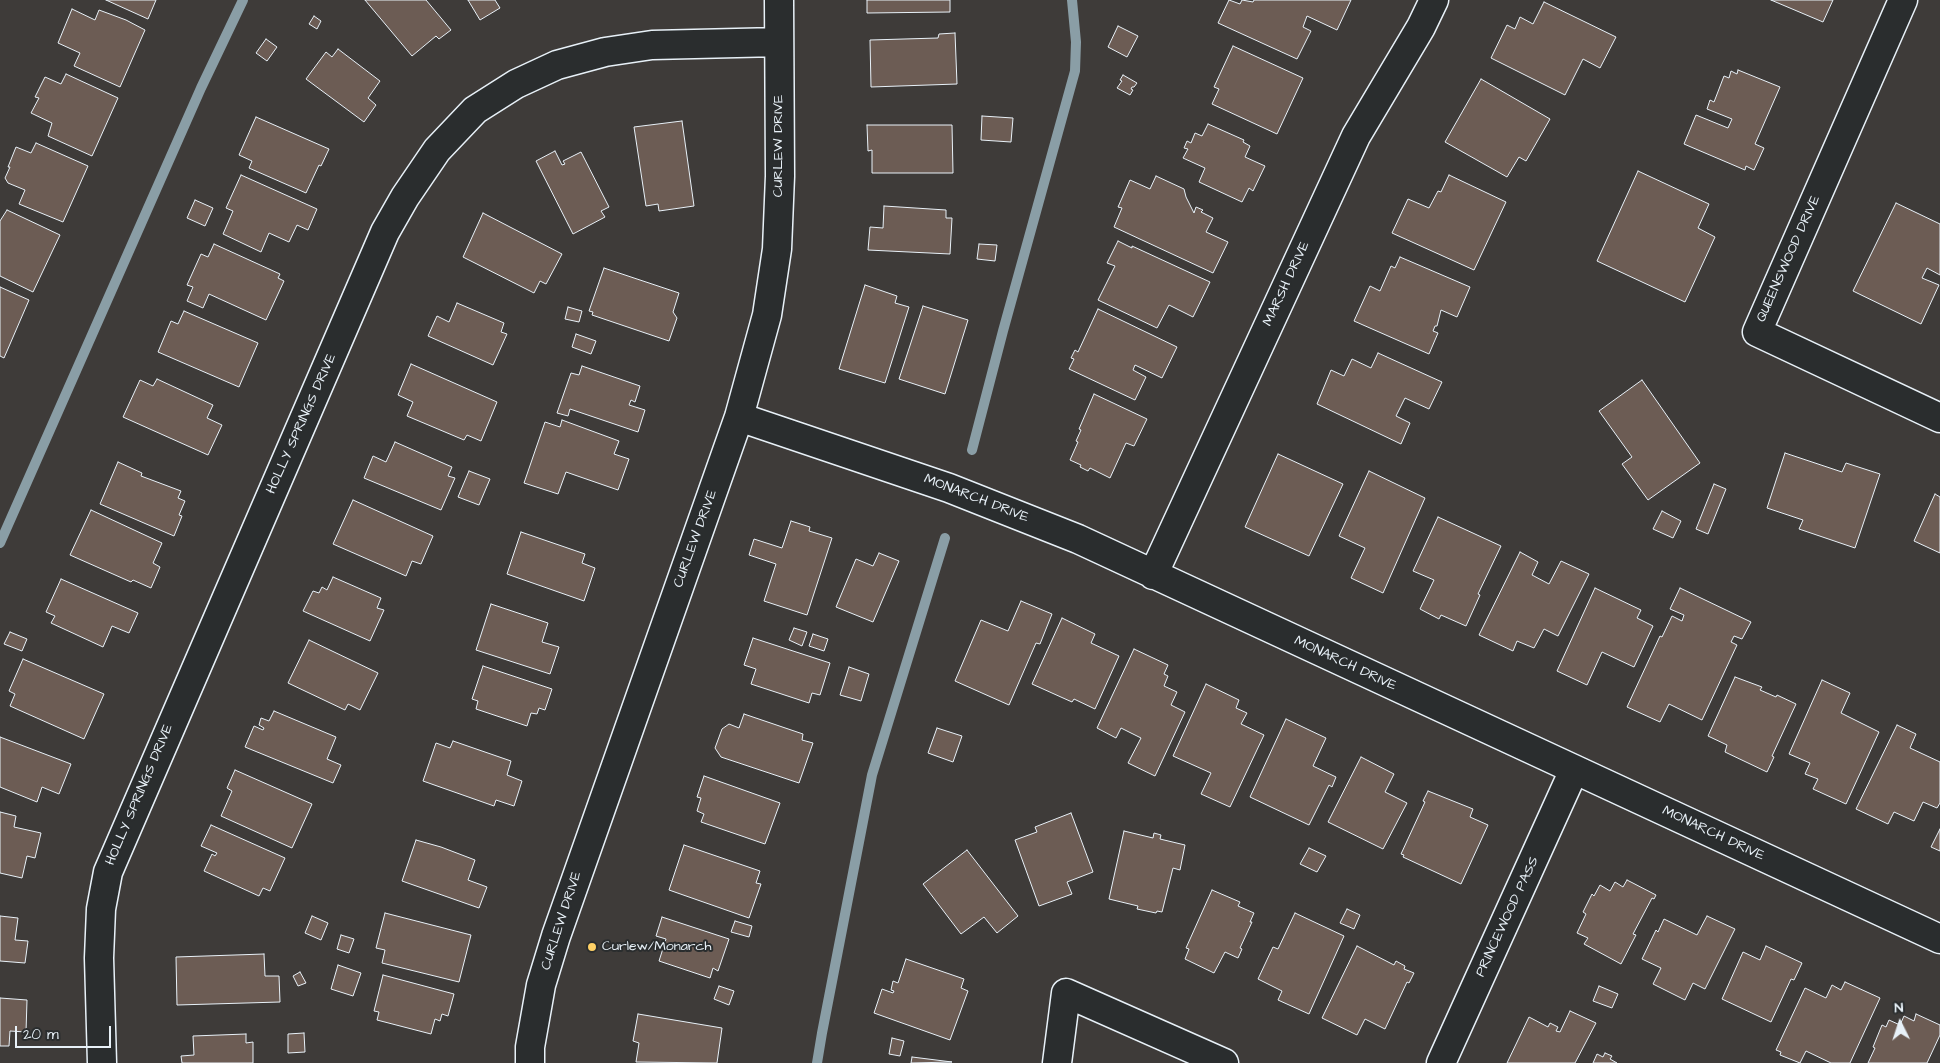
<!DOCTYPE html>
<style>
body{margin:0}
#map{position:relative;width:1940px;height:1063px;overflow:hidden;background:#3e3b39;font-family:"Architects Daughter",sans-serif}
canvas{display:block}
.north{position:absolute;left:1875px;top:998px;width:50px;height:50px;-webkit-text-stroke:4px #2a2d2e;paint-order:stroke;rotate:356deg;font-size:14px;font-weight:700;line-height:20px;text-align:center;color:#e8f1f8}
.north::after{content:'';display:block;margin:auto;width:18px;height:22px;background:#e8f1f8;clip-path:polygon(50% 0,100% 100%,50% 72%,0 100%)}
.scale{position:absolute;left:15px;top:1026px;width:96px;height:22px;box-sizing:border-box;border:2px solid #e8f1f8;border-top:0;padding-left:6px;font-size:15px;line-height:18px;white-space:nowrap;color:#e8f1f8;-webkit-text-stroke:4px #2a2d2e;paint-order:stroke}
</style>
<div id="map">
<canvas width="1940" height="1063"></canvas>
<div class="north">N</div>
<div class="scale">20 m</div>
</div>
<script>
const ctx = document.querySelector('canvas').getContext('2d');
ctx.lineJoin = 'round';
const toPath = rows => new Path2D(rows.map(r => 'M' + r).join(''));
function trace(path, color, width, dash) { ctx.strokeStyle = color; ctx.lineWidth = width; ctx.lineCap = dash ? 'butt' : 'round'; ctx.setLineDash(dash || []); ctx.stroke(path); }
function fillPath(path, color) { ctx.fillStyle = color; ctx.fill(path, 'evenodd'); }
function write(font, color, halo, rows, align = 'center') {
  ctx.font = font + ' "Architects Daughter",sans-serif'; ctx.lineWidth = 4; ctx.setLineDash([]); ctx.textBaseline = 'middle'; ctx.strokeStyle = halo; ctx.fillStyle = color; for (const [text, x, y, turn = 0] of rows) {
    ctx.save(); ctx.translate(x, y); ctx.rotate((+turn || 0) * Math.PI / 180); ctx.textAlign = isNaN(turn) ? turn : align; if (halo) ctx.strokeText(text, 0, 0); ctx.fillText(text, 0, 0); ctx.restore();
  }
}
trace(toPath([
 [972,450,1003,331,1075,71,1076,42,1072,0],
 [0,543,201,88,243,0],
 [817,1063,822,1033,872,775,945,538]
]), '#8a9ea6', 10);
const building = toPath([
 [106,0,156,0,148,19,106,0],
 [365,0,426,0,451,30,439,39,436,36,412,56,365,0],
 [468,0,495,0,500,8,480,20,468,0],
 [867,0,950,0,950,12,867,13,867,0],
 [1229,0,1240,4,1242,0,1253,2,1254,0,1351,0,1337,30,1307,16,1303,27,1311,31,1297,59,1218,23,1229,0],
 [1771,0,1833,0,1823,22,1771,0],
 [1544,2,1616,37,1600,68,1583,59,1565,95,1491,58,1507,25,1515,29,1520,17,1533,24,1544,2],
 [72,9,95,20,99,10,126,20,145,30,120,87,74,66,80,53,58,43,72,9],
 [314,16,321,21,317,29,309,24,314,16],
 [1118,26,1138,36,1127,57,1108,47,1118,26],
 [955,33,957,84,871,87,870,40,938,38,939,34,955,33],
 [266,39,277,47,267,61,256,53,266,39],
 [1233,46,1303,78,1277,134,1212,104,1219,89,1214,87,1233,46],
 [338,49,380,81,368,98,376,105,364,122,306,79,326,52,332,57,338,49],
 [1738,70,1780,87,1755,144,1764,148,1754,170,1746,166,1745,170,1684,144,1696,115,1728,128,1732,119,1707,109,1710,100,1714,102,1724,76,1729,78,1731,71,1737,74,1738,70],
 [66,74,118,98,92,156,48,136,52,123,31,113,39,98,35,97,45,77,61,84,66,74],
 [1123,75,1137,83,1134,87,1132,87,1131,89,1133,90,1130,95,1117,88,1122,81,1120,80,1123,75],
 [1481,79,1550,119,1526,161,1519,157,1507,177,1445,142,1481,79],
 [982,116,1013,118,1011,142,981,140,982,116],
 [256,117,329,149,321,166,319,165,306,193,249,168,252,161,239,155,256,117],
 [682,121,694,206,659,211,658,204,646,206,634,127,682,121],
 [1208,124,1244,140,1243,142,1250,146,1245,157,1265,166,1253,191,1249,188,1242,202,1199,182,1205,168,1183,158,1188,149,1184,148,1187,141,1191,143,1195,133,1202,136,1208,124],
 [867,125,952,125,953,173,872,173,872,150,868,151,867,125],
 [36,143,88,166,63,222,19,204,25,190,8,183,5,178,10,167,8,167,16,147,31,153,36,143],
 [555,151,562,165,565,164,563,161,581,152,609,207,601,211,605,217,573,234,536,161,555,151],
 [1638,171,1709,204,1698,228,1715,237,1685,302,1597,261,1638,171],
 [241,175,317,209,308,230,297,225,289,242,269,233,261,252,223,234,233,211,226,208,241,175],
 [1449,175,1506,202,1474,270,1392,233,1408,199,1429,208,1438,191,1441,192,1449,175],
 [1156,176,1184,189,1186,197,1194,213,1196,207,1203,210,1201,212,1213,218,1206,232,1228,242,1213,273,1114,227,1122,208,1118,207,1130,180,1150,189,1156,176],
 [195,200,213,208,205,226,187,218,195,200],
 [1896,203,1940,224,1940,275,1927,268,1922,278,1939,285,1921,324,1853,291,1896,203],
 [884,206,946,210,946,218,952,218,950,254,868,250,870,227,883,228,884,206],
 [7,210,60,235,33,292,0,276,0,221,7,210],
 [483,213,562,254,546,284,540,281,534,293,463,257,483,213],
 [1118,241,1132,248,1132,246,1210,282,1193,317,1169,305,1157,328,1098,300,1115,266,1107,263,1118,241],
 [214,244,280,274,278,278,284,281,266,320,209,294,203,308,187,301,193,287,187,285,201,254,208,257,214,244],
 [979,244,997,245,995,261,977,259,979,244],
 [1400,257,1470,287,1457,317,1441,310,1437,326,1435,326,1433,331,1438,333,1429,354,1354,321,1370,286,1380,291,1391,266,1395,268,1400,257],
 [604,268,679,293,673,312,677,318,669,341,592,315,593,312,589,311,604,268],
 [865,285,897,296,895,303,909,307,885,383,839,369,865,285],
 [0,287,29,300,4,358,0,356,0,287],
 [457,303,504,323,501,332,507,334,493,365,428,336,437,316,449,322,457,303],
 [923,306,968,320,945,394,899,379,923,306],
 [568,307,582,311,579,322,565,319,568,307],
 [1098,309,1177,347,1162,378,1135,365,1133,370,1146,377,1135,400,1069,369,1074,359,1071,358,1075,350,1078,352,1098,309],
 [184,311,258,343,239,387,158,352,171,321,178,324,184,311],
 [576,334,596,341,591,354,572,347,576,334],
 [1378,353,1442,382,1429,409,1405,398,1396,416,1410,423,1401,444,1317,404,1331,370,1344,376,1352,359,1371,368,1378,353],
 [411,364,497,402,481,441,467,435,464,440,407,416,413,402,398,395,411,364],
 [582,366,640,386,635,402,631,400,629,405,645,410,638,432,570,409,568,416,557,413,571,373,579,375,582,366],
 [157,379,213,405,207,418,222,425,208,455,123,417,140,380,153,386,157,379],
 [1642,380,1700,463,1648,500,1622,464,1632,457,1599,411,1642,380],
 [1094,394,1147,419,1134,446,1126,443,1110,478,1090,468,1088,471,1080,467,1081,465,1070,460,1078,442,1076,441,1081,430,1079,429,1094,394],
 [562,420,619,441,614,454,629,459,618,490,566,472,558,494,524,483,545,422,560,427,562,420],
 [395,442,452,467,448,476,455,478,441,510,364,478,373,456,386,462,395,442],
 [1785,453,1842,472,1846,463,1880,474,1855,548,1799,529,1803,520,1767,508,1785,453],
 [1278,454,1343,484,1309,556,1245,527,1278,454],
 [118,462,142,473,141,476,181,491,178,498,185,501,179,515,182,516,174,536,100,504,118,462],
 [469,471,490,479,479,505,458,497,469,471],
 [1369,471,1425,498,1383,593,1351,578,1365,548,1339,536,1369,471],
 [1714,484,1726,489,1708,534,1696,529,1714,484],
 [1935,494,1940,497,1940,553,1914,541,1935,494],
 [353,500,433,536,421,564,412,561,406,576,333,544,353,500],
 [91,510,162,543,153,563,160,567,151,588,133,580,131,582,70,555,91,510],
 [1662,511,1681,521,1673,538,1653,529,1662,511],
 [1438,517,1501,546,1478,594,1480,595,1466,626,1441,615,1439,619,1420,609,1434,580,1413,571,1438,517],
 [791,521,810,527,809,531,832,538,807,615,764,601,776,564,749,555,754,539,782,548,791,521],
 [521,532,585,554,582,563,595,568,584,601,507,574,521,532],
 [1520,552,1538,562,1532,575,1549,584,1561,561,1589,574,1558,636,1544,629,1534,648,1517,641,1513,651,1479,635,1520,552],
 [879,553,899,561,873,622,836,607,856,559,873,566,879,553],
 [333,577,381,598,377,608,384,610,370,641,303,611,313,591,319,593,322,587,327,590,333,577],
 [61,579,138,613,129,633,112,626,103,647,51,623,55,616,46,612,61,579],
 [1595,588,1641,610,1637,618,1653,626,1634,667,1602,652,1587,685,1557,671,1595,588],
 [1680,588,1751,622,1742,639,1734,636,1731,642,1737,645,1702,720,1669,704,1660,722,1627,707,1660,636,1662,637,1672,616,1682,621,1684,615,1670,609,1680,588],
 [1021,601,1052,614,1040,644,1036,643,1009,705,955,681,981,620,1008,631,1021,601],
 [491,604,548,623,542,642,559,647,550,674,476,650,491,604],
 [1062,618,1095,634,1091,643,1119,656,1095,709,1074,699,1072,702,1032,684,1062,618],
 [794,628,807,632,802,646,789,640,794,628],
 [10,632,27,639,22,651,4,644,10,632],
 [813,634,828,639,824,651,809,646,813,634],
 [753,638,830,663,820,695,812,693,809,703,751,684,756,669,744,665,753,638],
 [309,640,378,673,360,710,348,704,345,710,288,683,309,640],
 [1134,649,1168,665,1164,674,1168,676,1164,686,1177,692,1171,705,1185,712,1155,776,1128,763,1141,738,1121,728,1116,738,1097,728,1134,649],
 [23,659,104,694,84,739,10,706,15,694,9,691,23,659],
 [483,666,552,689,545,710,539,708,537,714,531,713,527,726,476,709,478,701,472,699,483,666],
 [849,667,869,674,861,701,840,695,849,667],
 [1735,677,1762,687,1760,690,1776,697,1777,695,1796,704,1772,756,1774,757,1767,772,1725,752,1727,745,1708,736,1735,677],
 [1822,680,1850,693,1841,713,1879,732,1846,804,1813,789,1818,779,1805,774,1810,763,1789,754,1822,680],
 [1206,684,1239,700,1236,708,1247,713,1241,724,1264,735,1230,807,1201,794,1211,773,1173,756,1206,684],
 [274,711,336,737,327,759,341,765,333,783,245,747,254,726,263,730,264,728,259,725,261,718,269,721,274,711],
 [744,714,803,734,802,740,813,743,799,783,721,757,715,748,722,729,729,724,739,728,744,714],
 [1286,719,1326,738,1313,766,1336,777,1332,787,1329,785,1309,825,1250,797,1286,719],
 [1897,725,1916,734,1910,748,1940,762,1940,803,1937,808,1923,802,1914,821,1894,812,1888,824,1856,809,1897,725],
 [937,728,962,736,953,762,928,753,937,728],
 [0,737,71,764,59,794,42,787,37,802,0,787,0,737],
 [453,741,511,761,507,775,522,781,514,806,496,800,494,806,423,781,436,743,450,748,453,741],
 [1361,757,1394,774,1385,792,1407,803,1383,849,1328,822,1361,757],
 [235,770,312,804,292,848,221,816,232,791,227,788,235,770],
 [704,776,780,803,765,844,701,822,704,814,697,811,701,798,697,797,704,776],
 [1428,791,1473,809,1470,817,1488,825,1461,884,1403,857,1404,855,1401,854,1425,802,1423,801,1428,791],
 [0,812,16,816,14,827,41,833,35,858,27,856,22,878,0,873,0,812],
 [1071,813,1093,872,1067,882,1072,894,1039,906,1015,840,1037,832,1035,827,1071,813],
 [211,825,285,858,270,891,263,888,259,896,204,871,212,854,215,856,217,853,201,846,211,825],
 [1940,829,1940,851,1931,847,1940,829],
 [1124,831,1153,838,1154,833,1161,835,1160,839,1185,845,1180,870,1173,868,1162,912,1157,911,1156,913,1137,909,1138,906,1109,899,1124,831],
 [416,840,441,847,475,860,468,880,487,887,479,908,402,881,416,840],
 [684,845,760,871,756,883,761,884,749,918,669,890,684,845],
 [1309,848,1326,856,1317,872,1300,864,1309,848],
 [967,850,1018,916,997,933,984,917,961,934,923,884,967,850],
 [1627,880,1656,895,1654,899,1652,898,1633,934,1636,935,1621,964,1584,944,1588,938,1577,933,1586,914,1583,912,1592,894,1594,896,1600,885,1610,891,1615,882,1623,887,1627,880],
 [1212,890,1240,902,1238,906,1254,913,1250,922,1252,922,1240,948,1242,949,1238,958,1225,952,1214,973,1185,959,1189,949,1186,948,1212,890],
 [1347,909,1360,915,1354,929,1340,923,1347,909],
 [385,913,471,935,459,982,382,963,385,950,376,948,385,913],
 [1295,913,1344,936,1309,1014,1278,1000,1282,991,1258,979,1273,947,1278,949,1295,913],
 [0,916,18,918,15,940,28,941,25,963,0,961,0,916],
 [312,916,328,923,321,940,305,933,312,916],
 [1707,916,1735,929,1705,989,1693,983,1685,1000,1653,984,1661,968,1642,959,1656,930,1658,932,1664,919,1697,935,1707,916],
 [662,917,729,939,718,971,713,968,710,978,659,961,666,939,656,936,662,917],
 [735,921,752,926,749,937,731,932,735,921],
 [341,935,354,939,349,953,337,949,341,935],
 [1357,946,1394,965,1396,961,1405,966,1404,969,1414,973,1409,983,1407,982,1385,1029,1365,1019,1357,1035,1322,1018,1357,946],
 [1766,946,1802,963,1794,980,1791,979,1771,1022,1722,999,1743,952,1760,960,1766,946],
 [264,954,265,976,279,976,280,1002,177,1005,176,957,264,954],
 [906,959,964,979,961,988,968,991,950,1040,874,1013,882,989,893,993,894,991,891,990,893,981,898,983,906,959],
 [338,965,361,973,353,996,331,989,338,965],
 [300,972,306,983,298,986,293,976,300,972],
 [383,975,454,994,448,1016,442,1014,440,1021,435,1019,431,1034,377,1020,379,1012,374,1011,383,975],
 [1845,982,1880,998,1850,1063,1831,1063,1806,1051,1800,1063,1780,1055,1781,1052,1776,1050,1805,988,1826,998,1832,985,1841,990,1845,982],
 [719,986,734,991,729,1005,714,999,719,986],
 [1599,986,1618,994,1612,1008,1593,1001,1599,986],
 [0,998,27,1000,26,1032,10,1031,9,1046,0,1046,0,998],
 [1570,1011,1596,1023,1575,1063,1507,1063,1529,1017,1548,1027,1550,1023,1558,1027,1556,1031,1560,1032,1570,1011],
 [638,1014,722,1028,717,1063,636,1062,639,1043,633,1041,638,1014],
 [1916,1014,1940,1025,1940,1035,1927,1063,1868,1063,1875,1048,1873,1047,1882,1025,1886,1027,1889,1020,1900,1025,1904,1016,1914,1021,1916,1014],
 [304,1033,305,1052,288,1053,288,1034,304,1033],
 [246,1034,246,1043,253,1042,253,1063,182,1063,181,1056,194,1055,193,1036,246,1034],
 [892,1038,904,1041,900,1056,889,1054,892,1038],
 [1605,1053,1612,1056,1610,1059,1617,1063,1593,1063,1597,1054,1603,1057,1605,1053],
 [912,1057,952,1062,911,1063,912,1057]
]);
fillPath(building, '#6c5c54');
trace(building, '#e8f1f8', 1);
const minor = toPath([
 [1903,0,1757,332,1940,418],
 [739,417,949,488,1078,539,1940,939],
 [1153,575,1356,136,1421,27,1434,0],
 [102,1063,99,958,101,909,108,872,385,232,405,197,437,150,475,110,516,84,557,65,605,52,652,45,779,42],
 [530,1063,530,1047,541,985,556,936,739,417,767,315,777,249,780,176,779,0],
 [1057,1063,1066,993,1224,1063],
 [1441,1063,1574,770]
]);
trace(minor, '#e8f1f8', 31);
trace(minor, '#2a2d2e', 28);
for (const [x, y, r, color] of [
 [592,947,5,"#ffd166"]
]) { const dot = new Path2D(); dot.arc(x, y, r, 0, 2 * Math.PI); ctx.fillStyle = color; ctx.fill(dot); trace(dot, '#2a2d2e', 2); }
write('14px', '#e8f1f8', '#2a2d2e', [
 ["CURLEW DRIVE",779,146,-90],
 ["QUEENSWOOD DRIVE",1789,259,-66],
 ["MARSH DRIVE",1287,284,-65],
 ["HOLLY SPRINGS DRIVE",302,424,-66],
 ["MONARCH DRIVE",976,499,21],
 ["CURLEW DRIVE",696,539,-70],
 ["MONARCH DRIVE",1345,664,25],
 ["HOLLY SPRINGS DRIVE",140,795,-67],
 ["MONARCH DRIVE",1713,834,25],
 ["PRINCEWOOD PASS",1508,917,-65],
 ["CURLEW DRIVE",562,921,-72]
]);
write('14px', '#e8f1f8', '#2a2d2e', [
 ["Curlew/Monarch",602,947]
], 'left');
</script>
